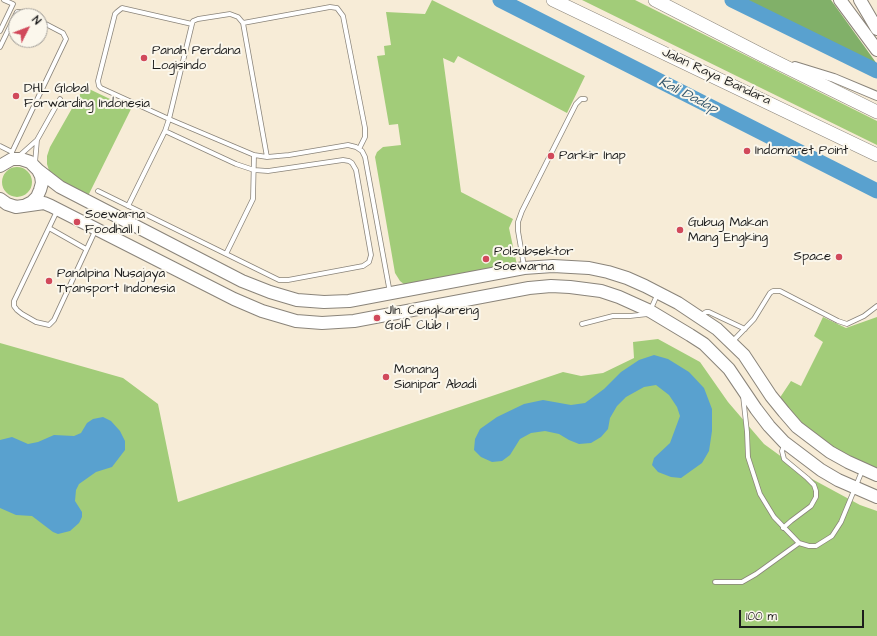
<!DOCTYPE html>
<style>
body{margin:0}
#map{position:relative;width:877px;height:636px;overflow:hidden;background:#f7ecd7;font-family:"Architects Daughter",sans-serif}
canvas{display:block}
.north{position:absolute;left:8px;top:8px;width:40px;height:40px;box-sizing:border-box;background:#fbf7ec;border:1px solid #a29f99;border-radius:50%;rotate:48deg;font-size:11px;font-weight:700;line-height:16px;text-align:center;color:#1c1c1c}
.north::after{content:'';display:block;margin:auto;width:14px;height:18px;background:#d1495b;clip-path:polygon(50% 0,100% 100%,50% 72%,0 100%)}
.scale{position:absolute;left:739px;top:610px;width:125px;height:18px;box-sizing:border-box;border:2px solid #1c1c1c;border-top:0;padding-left:5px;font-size:12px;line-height:14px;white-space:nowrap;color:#1c1c1c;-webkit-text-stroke:3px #fbf7ec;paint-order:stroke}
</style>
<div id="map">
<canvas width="877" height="636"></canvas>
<div class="north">N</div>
<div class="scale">100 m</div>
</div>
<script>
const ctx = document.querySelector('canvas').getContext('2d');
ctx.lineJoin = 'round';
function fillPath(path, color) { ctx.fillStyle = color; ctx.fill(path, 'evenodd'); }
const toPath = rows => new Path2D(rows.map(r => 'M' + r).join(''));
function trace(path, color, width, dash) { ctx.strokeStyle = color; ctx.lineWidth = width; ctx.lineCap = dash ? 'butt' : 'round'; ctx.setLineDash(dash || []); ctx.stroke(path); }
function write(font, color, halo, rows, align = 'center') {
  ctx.font = font + ' "Architects Daughter",sans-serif'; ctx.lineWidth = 4; ctx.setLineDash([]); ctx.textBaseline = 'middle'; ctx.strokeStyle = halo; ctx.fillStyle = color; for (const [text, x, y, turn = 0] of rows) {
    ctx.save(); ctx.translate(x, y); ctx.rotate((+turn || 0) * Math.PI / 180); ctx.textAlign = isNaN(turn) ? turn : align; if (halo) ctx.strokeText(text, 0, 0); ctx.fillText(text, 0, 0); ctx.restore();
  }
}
fillPath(toPath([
 [432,0,585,76,567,113,458,56,454,63,443,58,461,192,513,219,509,228,517,265,405,285,400,281,395,273,375,157,377,152,383,147,401,145,398,124,389,125,377,56,385,55,384,46,391,45,386,12,425,14],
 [582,0,635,0,877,121,877,145],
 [87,88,131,109,87,198,51,177,47,164,47,156,50,147,83,89],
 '2 182a15 15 0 1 1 30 0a15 15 0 1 1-30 0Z',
 [823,317,846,328,877,317,877,470,838,451,801,425,779,399,791,381,801,386,823,342,814,336],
 [658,339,700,362,728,402,764,444,812,479,860,505,877,511,877,636,0,636,0,343,123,378,158,404,178,502,563,372,581,376,603,373,634,358,633,342]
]), '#a2cc79');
fillPath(toPath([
 [736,0,831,0,877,64,877,69]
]), '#81b069');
fillPath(toPath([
 [654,355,668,359,689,372,704,388,712,409,712,431,709,451,702,463,681,478,671,477,658,472,652,465,654,458,670,443,680,416,677,407,669,395,656,385,644,387,626,397,617,406,610,418,608,429,601,437,591,443,579,444,569,440,559,434,545,431,531,433,520,439,510,455,502,461,492,462,481,457,474,450,475,439,480,429,497,417,524,404,543,400,571,405,585,403,604,389,621,372,639,360],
 [103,417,111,421,120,431,125,441,125,450,112,467,96,472,79,484,76,490,75,501,82,512,82,517,79,523,70,531,58,534,53,532,32,516,16,515,0,508,0,440,12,437,28,444,38,442,54,435,74,436,81,433,87,423,93,419]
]), '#59a1cf');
trace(toPath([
 [500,0,877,191],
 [732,0,877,71]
]), '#59a1cf', 15);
const lane = toPath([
 [243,23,267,157],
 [192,24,169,119,254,155,267,157,289,155,348,145,356,147,362,151,365,157,390,293],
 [0,31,13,4,4,0],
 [0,47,17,12,22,12,30,16],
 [0,146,12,152],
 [12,157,12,152,66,39,63,33,40,21],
 [18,157,37,140],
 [35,163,37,140,60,99],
 [98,191,279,280,288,280,363,266,369,262,371,255,356,170,352,163,349,161,343,160,268,171,254,170,236,164,165,131],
 [128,206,165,131,169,119,101,88,99,86,98,81,115,14,117,12,122,8,192,24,193,21,198,19,230,14,238,17,243,23,330,7,337,8,343,16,365,128,365,137,359,149],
 [57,211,14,301,14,306,17,310,22,314,36,322,49,325,54,320,96,229],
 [49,228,86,249],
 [226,254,253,199,254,155],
 [524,266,518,231,518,222,522,211,576,104,581,99,585,99],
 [700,316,706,312,709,312,745,329],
 [582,324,613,316,630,316,648,314,650,311,658,293],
 [732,342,754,319,770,293,773,291,780,291,838,321,847,324,864,316,877,306],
 [743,396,747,432,748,457,760,494,774,517,799,543,809,546,816,546,832,536,841,522,862,471],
 [783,528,791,521,811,506,816,497,816,491,814,485,807,478,784,459,782,451,784,445],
 [715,582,742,582,756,574,799,543]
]);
const street = toPath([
 [795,66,834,78,877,96]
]);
const secondary = toPath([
 [840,0,877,50],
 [860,0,877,29],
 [0,166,12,159,21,159,30,162,38,170,41,176,42,183,40,190,37,197,32,202,26,205],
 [38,170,60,187,242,281,270,292,297,300,324,302,349,301,524,268,553,266,589,268,608,272,627,278,645,286,678,303,717,329,744,355,771,396,784,412,797,427,830,452,848,462,877,475],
 [0,199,7,204,16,207,44,203,51,206,234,299,262,311,296,321,322,323,354,321,529,288,551,286,570,287,601,291,619,297,650,311,690,335,704,344,729,369,756,409,769,426,784,442,821,470,838,480,877,497]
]);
const primary = toPath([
 [553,0,877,155],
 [655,0,762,55,877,112]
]);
trace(lane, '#8a847a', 5.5);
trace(street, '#8a847a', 10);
trace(secondary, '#8a847a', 14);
trace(primary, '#8a847a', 14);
trace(lane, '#fff', 4);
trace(street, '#fff', 8);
trace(secondary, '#fff', 12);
trace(primary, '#fff', 13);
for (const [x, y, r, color] of [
 [144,58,4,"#d1495b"],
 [16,96,4,"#d1495b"],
 [747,151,4,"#d1495b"],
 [551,156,4,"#d1495b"],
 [77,222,4,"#d1495b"],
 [680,230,4,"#d1495b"],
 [839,257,4,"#d1495b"],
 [486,259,4,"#d1495b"],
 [49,281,4,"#d1495b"],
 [377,318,4,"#d1495b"],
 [386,377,4,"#d1495b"]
]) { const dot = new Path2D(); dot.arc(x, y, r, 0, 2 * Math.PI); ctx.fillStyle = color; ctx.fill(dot); trace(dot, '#fbf7ec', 1.5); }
write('13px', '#1c1c1c', '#fbf7ec', [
 ["Panah Perdana",152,51],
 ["Logisindo",152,66],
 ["DHL Global",24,89],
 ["Forwarding Indonesia",24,104],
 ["Indomaret Point",755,151],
 ["Parkir Inap",559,156],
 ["Soewarna",85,215],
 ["Foodhall 1",85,230],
 ["Gubug Makan",688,223],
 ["Mang Engking",688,238],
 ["Polsubsektor",494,252],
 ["Soewarna",494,267],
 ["Space",831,257,"right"],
 ["Panalpina Nusajaya",57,274],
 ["Transport Indonesia",57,289],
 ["Jln. Cengkareng",385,311],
 ["Golf Club 1",385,326],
 ["Monang",394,370],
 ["Sianipar Abadi",394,385]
], 'left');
write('13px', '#1c1c1c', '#fbf7ec', [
 ["Jalan Raya Bandara",716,77,25]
]);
write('italic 14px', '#37586d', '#fbf7ec', [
 ["Kali Dadap",688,96,27]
]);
</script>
